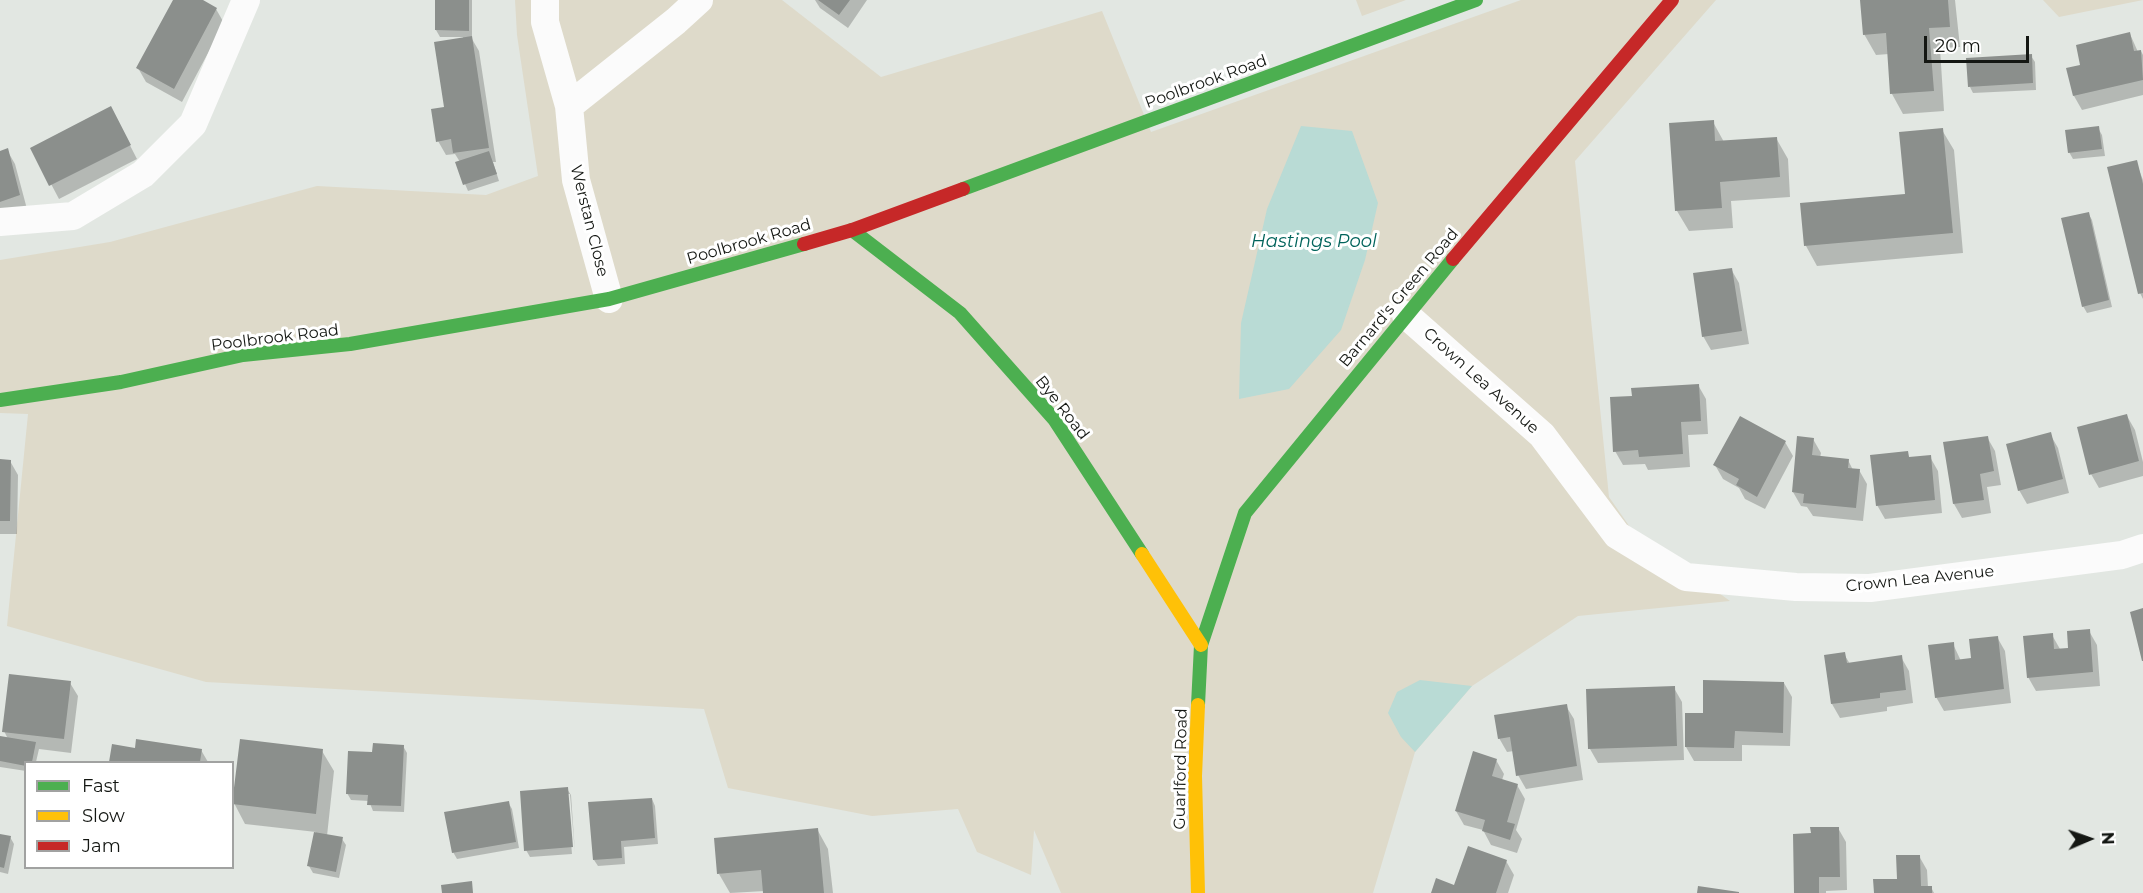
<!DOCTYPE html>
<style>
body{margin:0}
#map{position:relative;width:2143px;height:893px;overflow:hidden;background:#e2e7e2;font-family:Montserrat,sans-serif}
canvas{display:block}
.legend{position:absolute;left:24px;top:761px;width:210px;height:108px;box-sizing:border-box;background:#fff;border:2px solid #a1a2a1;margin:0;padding:8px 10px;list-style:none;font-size:18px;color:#141713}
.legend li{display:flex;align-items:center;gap:12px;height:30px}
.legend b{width:30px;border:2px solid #a1a2a1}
.north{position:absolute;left:2059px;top:809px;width:60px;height:60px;-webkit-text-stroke:4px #fff;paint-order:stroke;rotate:88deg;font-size:16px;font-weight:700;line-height:24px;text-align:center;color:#141713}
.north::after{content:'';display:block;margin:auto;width:21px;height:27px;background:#141713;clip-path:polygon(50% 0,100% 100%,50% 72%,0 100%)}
.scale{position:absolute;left:1924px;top:36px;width:105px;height:27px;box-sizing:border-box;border:3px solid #141713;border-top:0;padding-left:8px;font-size:18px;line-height:21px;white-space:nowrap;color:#141713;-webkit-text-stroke:4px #fff;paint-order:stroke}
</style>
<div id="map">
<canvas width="2143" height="893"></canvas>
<ul class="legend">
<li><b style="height:8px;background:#4caf50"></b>Fast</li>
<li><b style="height:8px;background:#ffc107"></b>Slow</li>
<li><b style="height:8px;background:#c62828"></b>Jam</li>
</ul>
<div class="north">N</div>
<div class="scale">20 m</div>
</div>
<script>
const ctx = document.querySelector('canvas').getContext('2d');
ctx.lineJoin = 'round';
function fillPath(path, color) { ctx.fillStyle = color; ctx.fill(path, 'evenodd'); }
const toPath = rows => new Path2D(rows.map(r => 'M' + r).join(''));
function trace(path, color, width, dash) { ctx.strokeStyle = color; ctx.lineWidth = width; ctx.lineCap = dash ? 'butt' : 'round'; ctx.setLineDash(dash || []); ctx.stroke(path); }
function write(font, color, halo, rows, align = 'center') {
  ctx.font = font + ' Montserrat,sans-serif'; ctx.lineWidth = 6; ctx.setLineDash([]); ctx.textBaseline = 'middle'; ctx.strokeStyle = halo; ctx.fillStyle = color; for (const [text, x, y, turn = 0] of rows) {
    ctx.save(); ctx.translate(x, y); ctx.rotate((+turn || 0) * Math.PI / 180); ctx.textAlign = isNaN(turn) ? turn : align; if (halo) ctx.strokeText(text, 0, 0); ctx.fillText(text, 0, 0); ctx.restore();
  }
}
fillPath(toPath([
 [515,0,782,0,881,77,1102,11,1151,132,1521,0,1716,0,1575,161,1609,497,1632,530,1730,601,1578,616,1472,686,1415,752,1373,893,1061,893,1034,830,1031,875,977,852,958,809,872,816,728,788,704,709,206,682,7,626,28,414,0,413,0,260,110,242,317,186,486,195,538,176,517,35],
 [1356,0,1406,0,1362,16],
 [2043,0,2143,0,2059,17]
]), '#dedaca');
fillPath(toPath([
 [1301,126,1352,131,1378,203,1365,260,1341,330,1289,389,1239,399,1241,323,1267,209],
 [1420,680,1472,686,1415,752,1401,737,1388,713,1397,692]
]), '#b9dbd5');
fillPath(toPath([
 [174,0,199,0,216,9,224,23,182,102,146,82,138,68],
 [436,0,480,0,472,0,472,39,479,51,496,162,493,162,499,181,468,191,465,184,460,162,455,154,446,155,438,141,463,39,463,37,440,37,436,30],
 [815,0,867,0,848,28,820,8],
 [1862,0,1955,0,1960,47,1940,48,1944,111,1903,114,1892,94,1889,54,1876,55,1864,34],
 [2130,34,2138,52,2141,51,2143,55,2143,95,2082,110,2074,96,2068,69,2082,66],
 [2031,56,2035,62,2036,90,1973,93,1970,87],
 [118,122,137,159,59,199,32,148],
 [1713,122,1724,142,1776,138,1788,159,1790,197,1731,201,1733,228,1689,231,1677,211,1671,124],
 [2098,128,2102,135,2105,156,2073,159,2069,152],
 [1942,130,1954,150,1963,253,1817,266,1806,246,1802,205,1906,195],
 [7,150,15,164,27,209,0,217,0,152],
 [2136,162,2143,180,2143,299,2140,293],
 [2088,213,2092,220,2112,307,2087,313,2083,306],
 [1731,269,1739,283,1749,344,1711,350,1703,336],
 [1698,385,1706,399,1708,434,1688,435,1690,467,1648,470,1645,464,1623,465,1615,451,1633,398],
 [2127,416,2135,430,2143,462,2143,476,2099,488,2091,474],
 [1740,418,1785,442,1793,456,1765,509,1745,499,1739,488,1723,479,1715,465],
 [2050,434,2058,448,2069,493,2027,504,2019,490],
 [1987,437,1995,451,2001,485,1987,487,1991,513,1962,518,1954,504,1945,444],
 [1813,439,1821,453,1820,458,1848,460,1853,470,1859,470,1867,484,1863,521,1813,516,1807,507,1801,506,1793,492],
 [1907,453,1910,459,1930,457,1938,471,1942,513,1885,519,1877,505],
 [0,461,10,461,18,475,17,534,0,534],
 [2089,631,2097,645,2100,686,2036,691,2028,677,2052,635,2060,649,2070,649],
 [1997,637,2005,651,2011,703,1944,711,1936,697,1953,644,1961,661,1973,660],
 [1844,654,1850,664,1901,657,1909,671,1913,703,1887,707,1887,711,1840,718,1832,704,1825,656],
 [70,683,78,696,71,753,39,749,36,762,26,762,26,771,0,767,0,737,8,739,4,731],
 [1784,683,1792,697,1790,746,1742,745,1742,761,1694,761,1686,747,1704,714],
 [1674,688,1682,702,1684,760,1598,763,1590,749,1588,690],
 [1566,706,1574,719,1583,780,1526,789,1518,775,1514,751,1507,752,1499,738],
 [113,746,136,750,201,750,208,762,111,762],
 [403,746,407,753,404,812,373,811,369,801,351,800,347,793,374,754],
 [322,751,334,771,327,836,342,839,346,845,339,878,313,873,309,866,316,832,245,824,234,803],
 [1496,760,1504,774,1502,780,1517,785,1525,799,1516,830,1522,839,1517,853,1491,845,1483,830,1464,825,1456,811],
 [567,789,571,795,575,853,570,794,567,794,572,854,530,857,526,850],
 [652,799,655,806,658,844,624,847,625,864,598,866,594,860],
 [508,802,512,809,519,848,457,859,453,852],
 [1838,828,1846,842,1847,890,1826,891,1826,893,1795,893,1812,835],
 [817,829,828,849,833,893,765,893,765,891,730,893,719,874],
 [0,835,10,837,14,844,8,874,0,872],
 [1919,856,1927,870,1928,887,1931,887,1934,893,1875,893,1898,880],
 [1506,861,1514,875,1508,893,1432,893,1455,887]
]), '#0003');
fillPath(toPath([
 [173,0,203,0,217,8,174,89,136,68],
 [435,0,469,0,469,31,435,30],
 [818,0,850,0,839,15],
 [1860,0,1948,0,1950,27,1929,28,1934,91,1890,94,1886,33,1863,35],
 [2130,32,2134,51,2141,50,2143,80,2073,96,2066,68,2080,65,2076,45],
 [472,36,489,148,453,153,451,139,436,142,431,109,444,107,434,42],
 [2032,54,2033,83,1968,87,1966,58],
 [111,106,131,145,49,186,30,148],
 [1714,120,1715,141,1777,137,1780,177,1720,182,1722,208,1675,211,1669,123],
 [2099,126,2102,149,2068,153,2065,130],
 [1943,128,1953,233,1804,246,1800,203,1905,194,1899,132],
 [8,148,20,195,0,202,0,151],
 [489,151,497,174,463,185,455,162],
 [2137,160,2143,184,2143,293,2138,294,2107,167],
 [2089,212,2109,300,2082,307,2061,218],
 [1732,268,1742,331,1702,337,1693,273],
 [1699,384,1701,421,1681,422,1683,454,1639,457,1638,450,1613,452,1610,397,1632,396,1631,388],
 [2127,414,2139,461,2089,475,2077,427],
 [1740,416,1786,441,1757,497,1736,485,1739,479,1713,465],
 [2051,432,2063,479,2018,491,2006,444],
 [1797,436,1814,438,1812,455,1849,459,1848,468,1860,469,1856,508,1803,503,1804,494,1792,492],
 [1988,436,1994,471,1980,474,1984,500,1953,504,1943,442],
 [1908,451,1909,457,1931,455,1935,500,1876,506,1870,455],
 [0,459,11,460,10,521,0,521],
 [2143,608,2143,661,2142,661,2130,612],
 [2090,629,2093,672,2027,678,2023,636,2053,633,2054,649,2068,648,2067,631],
 [1998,636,2004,689,1935,698,1928,645,1954,642,1955,660,1971,658,1969,639],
 [1845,652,1847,663,1902,655,1906,690,1880,693,1880,698,1831,704,1824,655],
 [9,674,71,681,64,739,2,732],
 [1703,680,1784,682,1783,733,1735,731,1734,748,1685,747,1685,713,1703,713],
 [1675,686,1677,746,1588,749,1586,689],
 [1567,704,1577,766,1516,776,1510,737,1498,739,1494,715],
 [0,736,36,742,32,762,26,762,26,766,0,761],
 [136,739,202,749,200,762,109,762,112,744,135,748],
 [240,739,323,749,316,814,232,804],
 [373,743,404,745,401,806,367,805,368,795,346,794,348,751,372,752],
 [1473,751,1497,759,1492,776,1518,784,1507,822,1515,824,1510,840,1482,831,1485,820,1455,811],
 [568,787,573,847,524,851,520,791],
 [652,798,655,838,621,841,622,858,593,860,588,802],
 [509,801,516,842,452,853,444,812],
 [1810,827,1839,827,1840,877,1819,877,1819,893,1794,893,1793,834,1811,833],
 [818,828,824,893,763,893,761,870,717,874,714,838],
 [314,832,343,837,336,872,307,866],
 [0,834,11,836,4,868,0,867],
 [1468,846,1507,860,1496,893,1431,893,1436,878,1454,885],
 [1896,855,1920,855,1921,886,1932,886,1932,893,1874,893,1873,879,1897,879],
 [472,881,473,893,442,893,441,885],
 [1698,886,1739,892,1739,893,1697,893]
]), '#8b8f8c');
trace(toPath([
 [545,0,545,22,569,106,576,180,609,299],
 [569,106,676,21,699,0],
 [0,222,73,216,143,174,193,124,246,0],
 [1406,315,1542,435,1617,535,1686,577,1796,587,1870,588,2122,555,2143,548]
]), '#fbfbfb', 28);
trace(toPath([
 [963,189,1476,0],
 [852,230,960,313,1054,419,1142,554],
 [0,400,121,382,243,355,350,344,609,299,804,244],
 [1198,705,1201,645,1245,513,1453,259]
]), '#4caf50', 14);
trace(toPath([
 [1142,554,1201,645],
 [1198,893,1195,776,1198,705]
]), '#ffc107', 14);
trace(toPath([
 [804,244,852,230,963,189],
 [1453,259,1672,0]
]), '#c62828', 14);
write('16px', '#141713', '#fff', [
 ["Poolbrook Road",1206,82,-20],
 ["Werstan Close",589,221,76],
 ["Poolbrook Road",749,242,-16],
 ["Barnard's Green Road",1399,298,-50],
 ["Poolbrook Road",275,338,-7],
 ["Crown Lea Avenue",1481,381,42],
 ["Bye Road",1062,408,52],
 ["Crown Lea Avenue",1920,579,-6],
 ["Guarlford Road",1181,769,-89]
]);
write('italic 18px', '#01635b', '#fff', [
 ["Hastings Pool",1314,242]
]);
</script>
